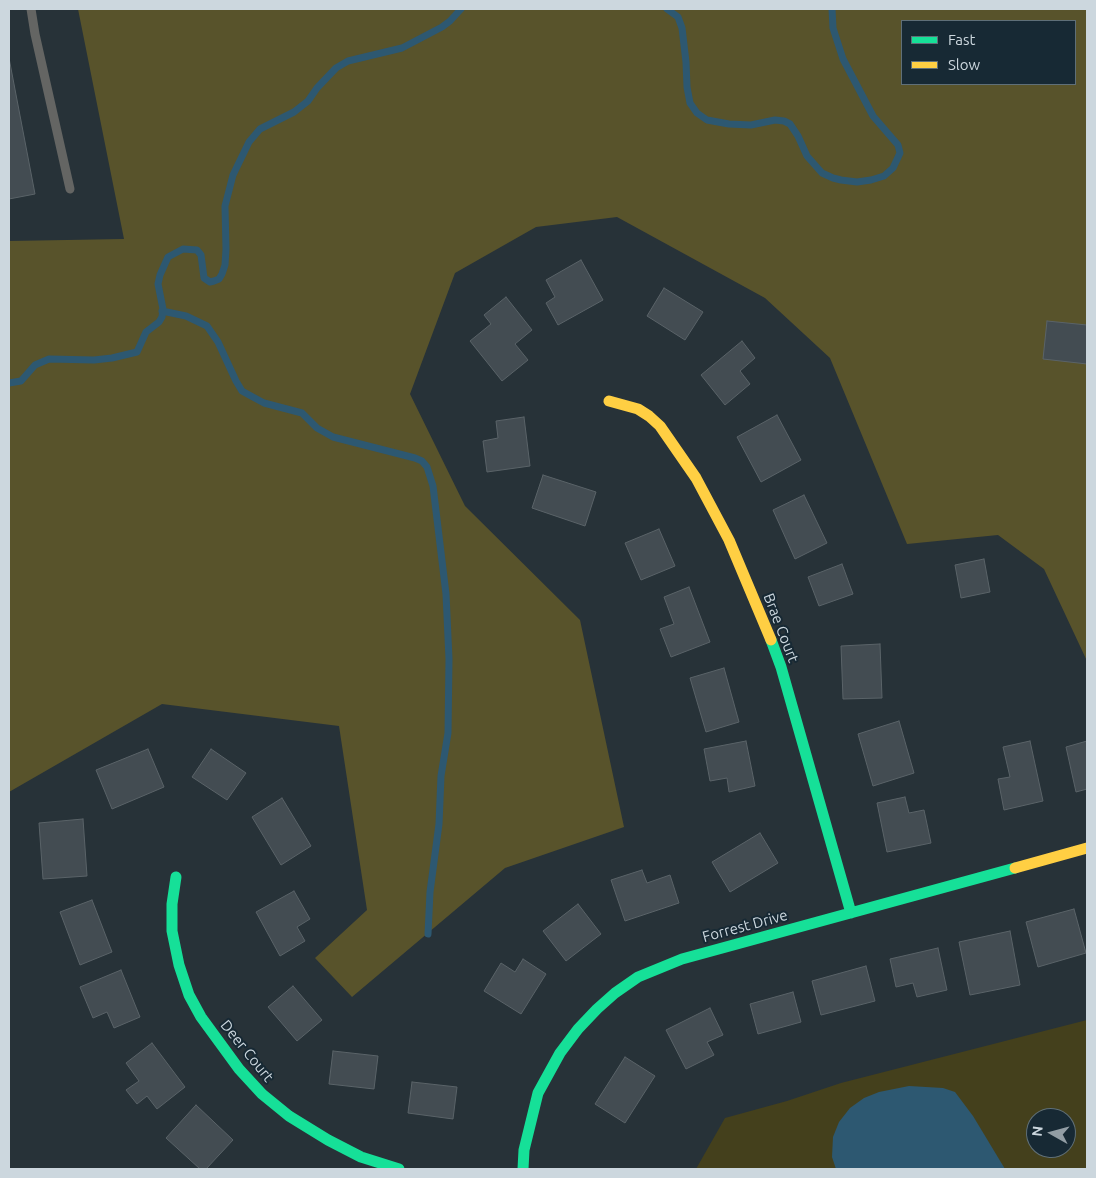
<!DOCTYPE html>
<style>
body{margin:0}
#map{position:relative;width:1096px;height:1178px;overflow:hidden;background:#273238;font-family:Ubuntu,sans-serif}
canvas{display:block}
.frame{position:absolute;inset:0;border:10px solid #ccd7de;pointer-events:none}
.legend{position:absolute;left:901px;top:20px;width:175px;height:65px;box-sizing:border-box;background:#172934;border:1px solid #5f6f78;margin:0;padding:6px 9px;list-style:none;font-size:15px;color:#ccd7de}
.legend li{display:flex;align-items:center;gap:10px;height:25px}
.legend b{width:25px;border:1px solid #5f6f78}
.north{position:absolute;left:1026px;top:1108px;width:50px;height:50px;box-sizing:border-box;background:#172934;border:1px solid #5f6f78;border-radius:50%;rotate:277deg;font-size:14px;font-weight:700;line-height:20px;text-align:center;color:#ccd7de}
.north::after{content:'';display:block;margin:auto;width:18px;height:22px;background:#929da4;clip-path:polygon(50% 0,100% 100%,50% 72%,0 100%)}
</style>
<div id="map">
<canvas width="1096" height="1178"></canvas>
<div class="frame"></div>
<ul class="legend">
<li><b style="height:6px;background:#16e098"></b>Fast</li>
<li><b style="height:6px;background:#ffcf43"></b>Slow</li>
</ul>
<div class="north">N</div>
</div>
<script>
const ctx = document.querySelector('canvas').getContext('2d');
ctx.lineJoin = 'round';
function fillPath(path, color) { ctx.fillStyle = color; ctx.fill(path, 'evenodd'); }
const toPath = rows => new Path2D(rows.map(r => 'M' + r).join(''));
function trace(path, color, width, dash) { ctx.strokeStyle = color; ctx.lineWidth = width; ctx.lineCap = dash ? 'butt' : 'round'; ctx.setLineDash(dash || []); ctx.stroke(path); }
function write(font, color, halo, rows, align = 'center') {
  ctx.font = font + ' Ubuntu,sans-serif'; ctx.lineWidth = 4; ctx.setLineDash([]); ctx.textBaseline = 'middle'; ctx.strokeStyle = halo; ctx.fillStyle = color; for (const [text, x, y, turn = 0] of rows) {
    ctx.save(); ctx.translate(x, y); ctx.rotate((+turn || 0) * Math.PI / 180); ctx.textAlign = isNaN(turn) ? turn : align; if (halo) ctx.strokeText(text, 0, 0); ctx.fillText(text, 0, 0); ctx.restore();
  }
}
fillPath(toPath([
 [1087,1020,1087,1169,696,1169,725,1118,787,1101,841,1083],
 [1036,1118,1066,1118,1066,1148,1036,1148]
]), '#44401c');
fillPath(toPath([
 [78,9,1087,9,1087,661,1044,569,998,535,907,544,830,358,765,298,617,217,536,227,455,273,410,394,465,506,580,620,624,827,505,868,352,997,315,958,367,910,339,726,162,704,9,792,9,241,124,239],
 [902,21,1075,21,1075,84,902,84]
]), '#58532b');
fillPath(toPath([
 [909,1086,943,1088,955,1092,973,1116,1005,1169,836,1169,832,1157,833,1137,839,1122,850,1108,864,1098,879,1092]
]), '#2d5871');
trace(toPath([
 [667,9,678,17,682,28,686,62,687,87,690,103,697,113,707,120,729,124,751,125,775,120,784,121,790,124,798,136,807,156,822,173,833,178,841,180,857,182,871,180,884,176,893,168,900,153,898,145,873,116,843,59,833,28,832,9],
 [162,311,186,316,207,326,218,342,236,381,242,391,251,396,264,403,302,413,317,428,333,437,415,458,422,461,427,467,433,486,446,594,449,659,448,733,441,776,439,824,430,892,428,934],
 [9,383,21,381,35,365,49,359,94,360,112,358,137,352,146,332,159,322,162,317,163,309,158,284,160,275,168,257,183,249,197,250,201,255,204,278,210,282,214,281,219,279,222,274,225,265,226,249,225,206,233,175,249,142,260,129,294,112,308,101,317,88,336,68,348,61,402,48,442,27,450,21,461,9]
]), '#2d5871', 7);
const building = toPath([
 [9,58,35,194,9,199,9,58],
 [581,260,603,300,558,325,546,303,555,297,546,280,581,260],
 [664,288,703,312,685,340,647,316,664,288],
 [506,297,532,330,515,344,528,360,502,381,470,341,491,324,484,315,506,297],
 [1047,321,1087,325,1087,364,1043,359,1047,321],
 [742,341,755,358,740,371,750,384,725,405,701,375,742,341],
 [777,415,801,460,761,482,737,437,777,415],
 [524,417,530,466,487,472,483,441,498,438,496,421,524,417],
 [543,475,596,492,585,526,532,508,543,475],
 [804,495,827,543,795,559,773,510,804,495],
 [659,529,675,566,641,580,625,543,659,529],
 [984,559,990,592,961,598,955,565,984,559],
 [842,564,853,594,819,606,808,577,842,564],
 [689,587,710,642,671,657,660,629,674,624,664,597,689,587],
 [880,644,882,698,843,699,841,646,880,644],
 [724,668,739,722,706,732,690,678,724,668],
 [899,721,914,773,873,786,858,734,899,721],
 [746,741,755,786,729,792,727,778,710,781,704,749,746,741],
 [1030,741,1043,801,1004,810,998,779,1010,777,1003,747,1030,741],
 [1087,741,1087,789,1076,792,1066,747,1087,741],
 [148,749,164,787,112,809,96,770,148,749],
 [211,749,246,773,227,800,192,777,211,749],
 [905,797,909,813,924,810,931,843,887,852,877,803,905,797],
 [282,798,311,846,281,865,252,817,282,798],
 [83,819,87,876,43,879,39,823,83,819],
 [760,833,778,863,730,892,712,862,760,833],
 [642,870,647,883,670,875,679,903,625,921,611,880,642,870],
 [294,891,310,919,297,927,305,941,280,956,256,912,294,891],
 [92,900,112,952,80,965,60,912,92,900],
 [578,904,601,934,566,961,543,931,578,904],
 [1074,909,1086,953,1038,967,1026,922,1074,909],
 [1010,931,1020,985,970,995,959,942,1010,931],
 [938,948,947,990,917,997,913,983,896,987,890,959,938,948],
 [523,959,546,974,521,1014,484,991,501,963,515,972,523,959],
 [866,966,875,1001,821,1015,812,981,866,966],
 [121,970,140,1017,114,1028,107,1012,93,1018,80,987,121,970],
 [293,986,322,1020,297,1041,268,1007,293,986],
 [793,992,801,1022,758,1034,750,1004,793,992],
 [710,1008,723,1035,707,1042,714,1055,686,1069,666,1030,710,1008],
 [152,1043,185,1087,157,1109,147,1096,137,1104,126,1090,139,1081,126,1063,152,1043],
 [333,1051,378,1056,374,1089,329,1084,333,1051],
 [625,1057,655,1076,625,1123,595,1104,625,1057],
 [412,1082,457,1087,453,1119,408,1113,412,1082],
 [196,1105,233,1140,206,1169,200,1169,166,1138,196,1105]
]);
fillPath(building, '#434c52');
trace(building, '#5a6368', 1);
trace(toPath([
 [31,9,35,34,70,189]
]), '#646563', 9);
trace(toPath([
 [771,640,781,667,851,913],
 [176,877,172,904,172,931,179,965,189,995,201,1017,239,1069,262,1094,289,1116,328,1140,361,1157,399,1169],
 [523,1169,524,1150,538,1093,560,1053,578,1029,597,1009,615,993,638,977,682,959,1015,868]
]), '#16e098', 11);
trace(toPath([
 [609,401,638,409,649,416,660,426,696,478,729,540,771,640],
 [1015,868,1087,848]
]), '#ffcf43', 11);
write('15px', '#ccd7de', '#172934', [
 ["Brae Court",781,628,69],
 ["Forrest Drive",745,926,-15],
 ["Deer Court",247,1051,51]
]);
</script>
